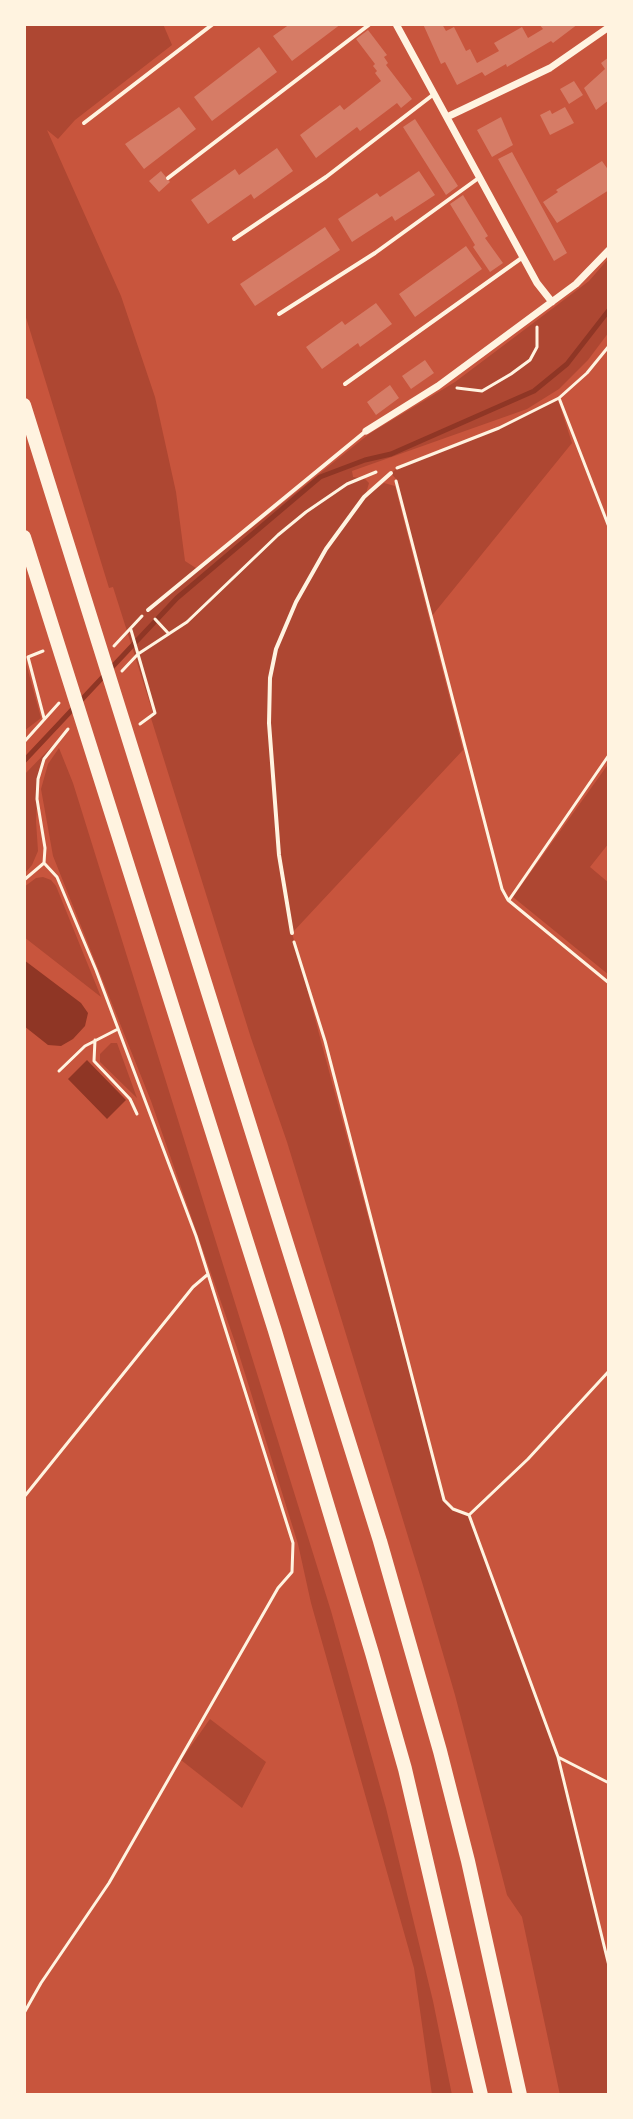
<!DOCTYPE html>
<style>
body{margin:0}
#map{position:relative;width:633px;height:2119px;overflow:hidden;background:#c8553d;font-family:Lato,sans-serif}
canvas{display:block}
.frame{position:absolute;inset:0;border:26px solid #fff3e0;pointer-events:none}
</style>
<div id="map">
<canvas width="633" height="2119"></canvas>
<div class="frame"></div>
</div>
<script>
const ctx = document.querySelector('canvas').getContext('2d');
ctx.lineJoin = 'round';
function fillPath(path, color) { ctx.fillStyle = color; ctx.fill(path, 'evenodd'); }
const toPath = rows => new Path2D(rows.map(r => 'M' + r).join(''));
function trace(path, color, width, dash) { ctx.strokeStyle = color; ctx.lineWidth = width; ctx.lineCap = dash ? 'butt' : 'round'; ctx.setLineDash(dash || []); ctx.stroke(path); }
fillPath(toPath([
 [24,24,163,24,172,45,75,120,58,139,47,130,121,296,155,397,176,492,185,561,199,570,369,434,455,382,589,281,609,258,609,332,588,360,559,389,527,409,352,471,353,477,365,479,369,483,365,497,384,483,395,486,463,750,292,933,444,1500,453,1509,469,1515,558,1757,609,1966,609,2095,560,2095,522,1917,507,1895,455,1695,422,1582,287,1142,251,1038,150,715,153,713,113,587,109,588,24,311],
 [558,400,572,443,431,617,396,479,391,473,403,464,499,428],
 [24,656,41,718,24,731],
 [54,744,44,759,38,779,36,821,38,851,32,865,24,874,24,775],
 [59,748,73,783,331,1611,386,1808,433,2001,452,2095,432,2095,414,1968,311,1603,298,1544,237,1348,151,1101,53,856,41,789,48,764],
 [609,763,609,843,590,867,609,883,609,975,513,897],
 [43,877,51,880,56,886,101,997,24,937,24,887,36,878],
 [111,1043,117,1043,137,1098,100,1062,100,1054],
 [210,1719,266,1762,242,1808,181,1760]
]), '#ae4732');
fillPath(toPath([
 [24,960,81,1003,88,1013,85,1026,73,1039,61,1046,48,1045,24,1026],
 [87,1060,126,1100,107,1119,68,1079]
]), '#8f3625');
trace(toPath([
 [24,761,177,598,320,477,365,460,391,454,534,391,567,364,609,310]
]), '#8f3625', 5);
fillPath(toPath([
 [290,24,341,24,292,61,273,36],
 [423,24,442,24,446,31,454,27,466,51,470,49,477,63,499,51,494,43,522,27,528,38,543,29,539,24,578,24,553,43,551,41,507,67,506,64,485,76,482,72,457,85,445,62,441,64],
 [368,30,387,55,384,57,388,63,386,65,412,99,401,108,397,103,360,131,357,127,316,158,300,135,340,105,344,110,381,81,375,73,377,71,373,66,375,64,356,39],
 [259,47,277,72,212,121,194,97],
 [609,57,609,100,596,110,584,88,605,69,601,63],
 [574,81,583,95,569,104,560,89],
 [179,107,196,129,144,169,125,144],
 [565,107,574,123,550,135,540,115,550,110,552,114],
 [501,117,513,145,492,157,477,130],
 [415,119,458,186,446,195,403,127],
 [277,148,293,171,254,199,251,194,208,224,191,200,235,169,239,175],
 [512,152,567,253,554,261,498,159],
 [602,161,609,171,609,190,557,223,543,202,558,192,556,190],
 [161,171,170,182,159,192,149,181],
 [419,171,435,195,395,221,392,216,352,242,338,219,377,193,380,197],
 [463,195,488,236,485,238,503,263,490,272,473,247,475,245,450,204],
 [325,227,340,250,255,306,240,284],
 [466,246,482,269,415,317,399,294],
 [376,303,392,324,360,347,358,343,322,369,306,347,342,321,345,325],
 [425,360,434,373,411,389,402,376],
 [390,385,399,398,376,415,367,402]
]), '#d67c66');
trace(toPath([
 [457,388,482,391,511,374,530,360,537,347,537,327],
 [559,398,609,527],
 [397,468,499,428,559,398,587,373,609,346],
 [396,481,502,889,508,900,609,983],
 [155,619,169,634],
 [131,630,155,713,140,724],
 [114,646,142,616],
 [43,651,28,657,44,718],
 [122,671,138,654,187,622,278,535,306,512,347,484,376,472],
 [24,742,59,703],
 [24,880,44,863,45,848,37,799,38,779,44,759,68,729],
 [509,900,609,755],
 [294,942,325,1041,444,1500,453,1509,469,1515],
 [95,1040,94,1061,130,1099,137,1114],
 [59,1071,85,1046,118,1029],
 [24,1497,193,1287,207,1275],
 [469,1515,558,1757,609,1966],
 [469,1515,528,1459,609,1371],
 [558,1757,609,1783],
 [24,2013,41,1983,109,1883,278,1588,292,1572,293,1543,196,1236,96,970,57,877,44,863],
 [306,2095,308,2095]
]), '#fff3e0', 3);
trace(toPath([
 [84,123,213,24],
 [168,178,370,24],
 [234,239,326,177,434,94],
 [279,314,375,253,480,177],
 [345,384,523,257],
 [148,610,366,431],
 [292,933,279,855,269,723,270,678,276,649,296,602,326,549,364,497,391,473]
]), '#fff3e0', 4);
trace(toPath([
 [396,24,537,283,552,302],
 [447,117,550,68,609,27],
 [366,431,438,386,576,284,609,250]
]), '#fff3e0', 7);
trace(toPath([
 [24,405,380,1541,440,1751,468,1861,520,2095],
 [24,537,275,1331,372,1653,405,1769,481,2095]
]), '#fff3e0', 14);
</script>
